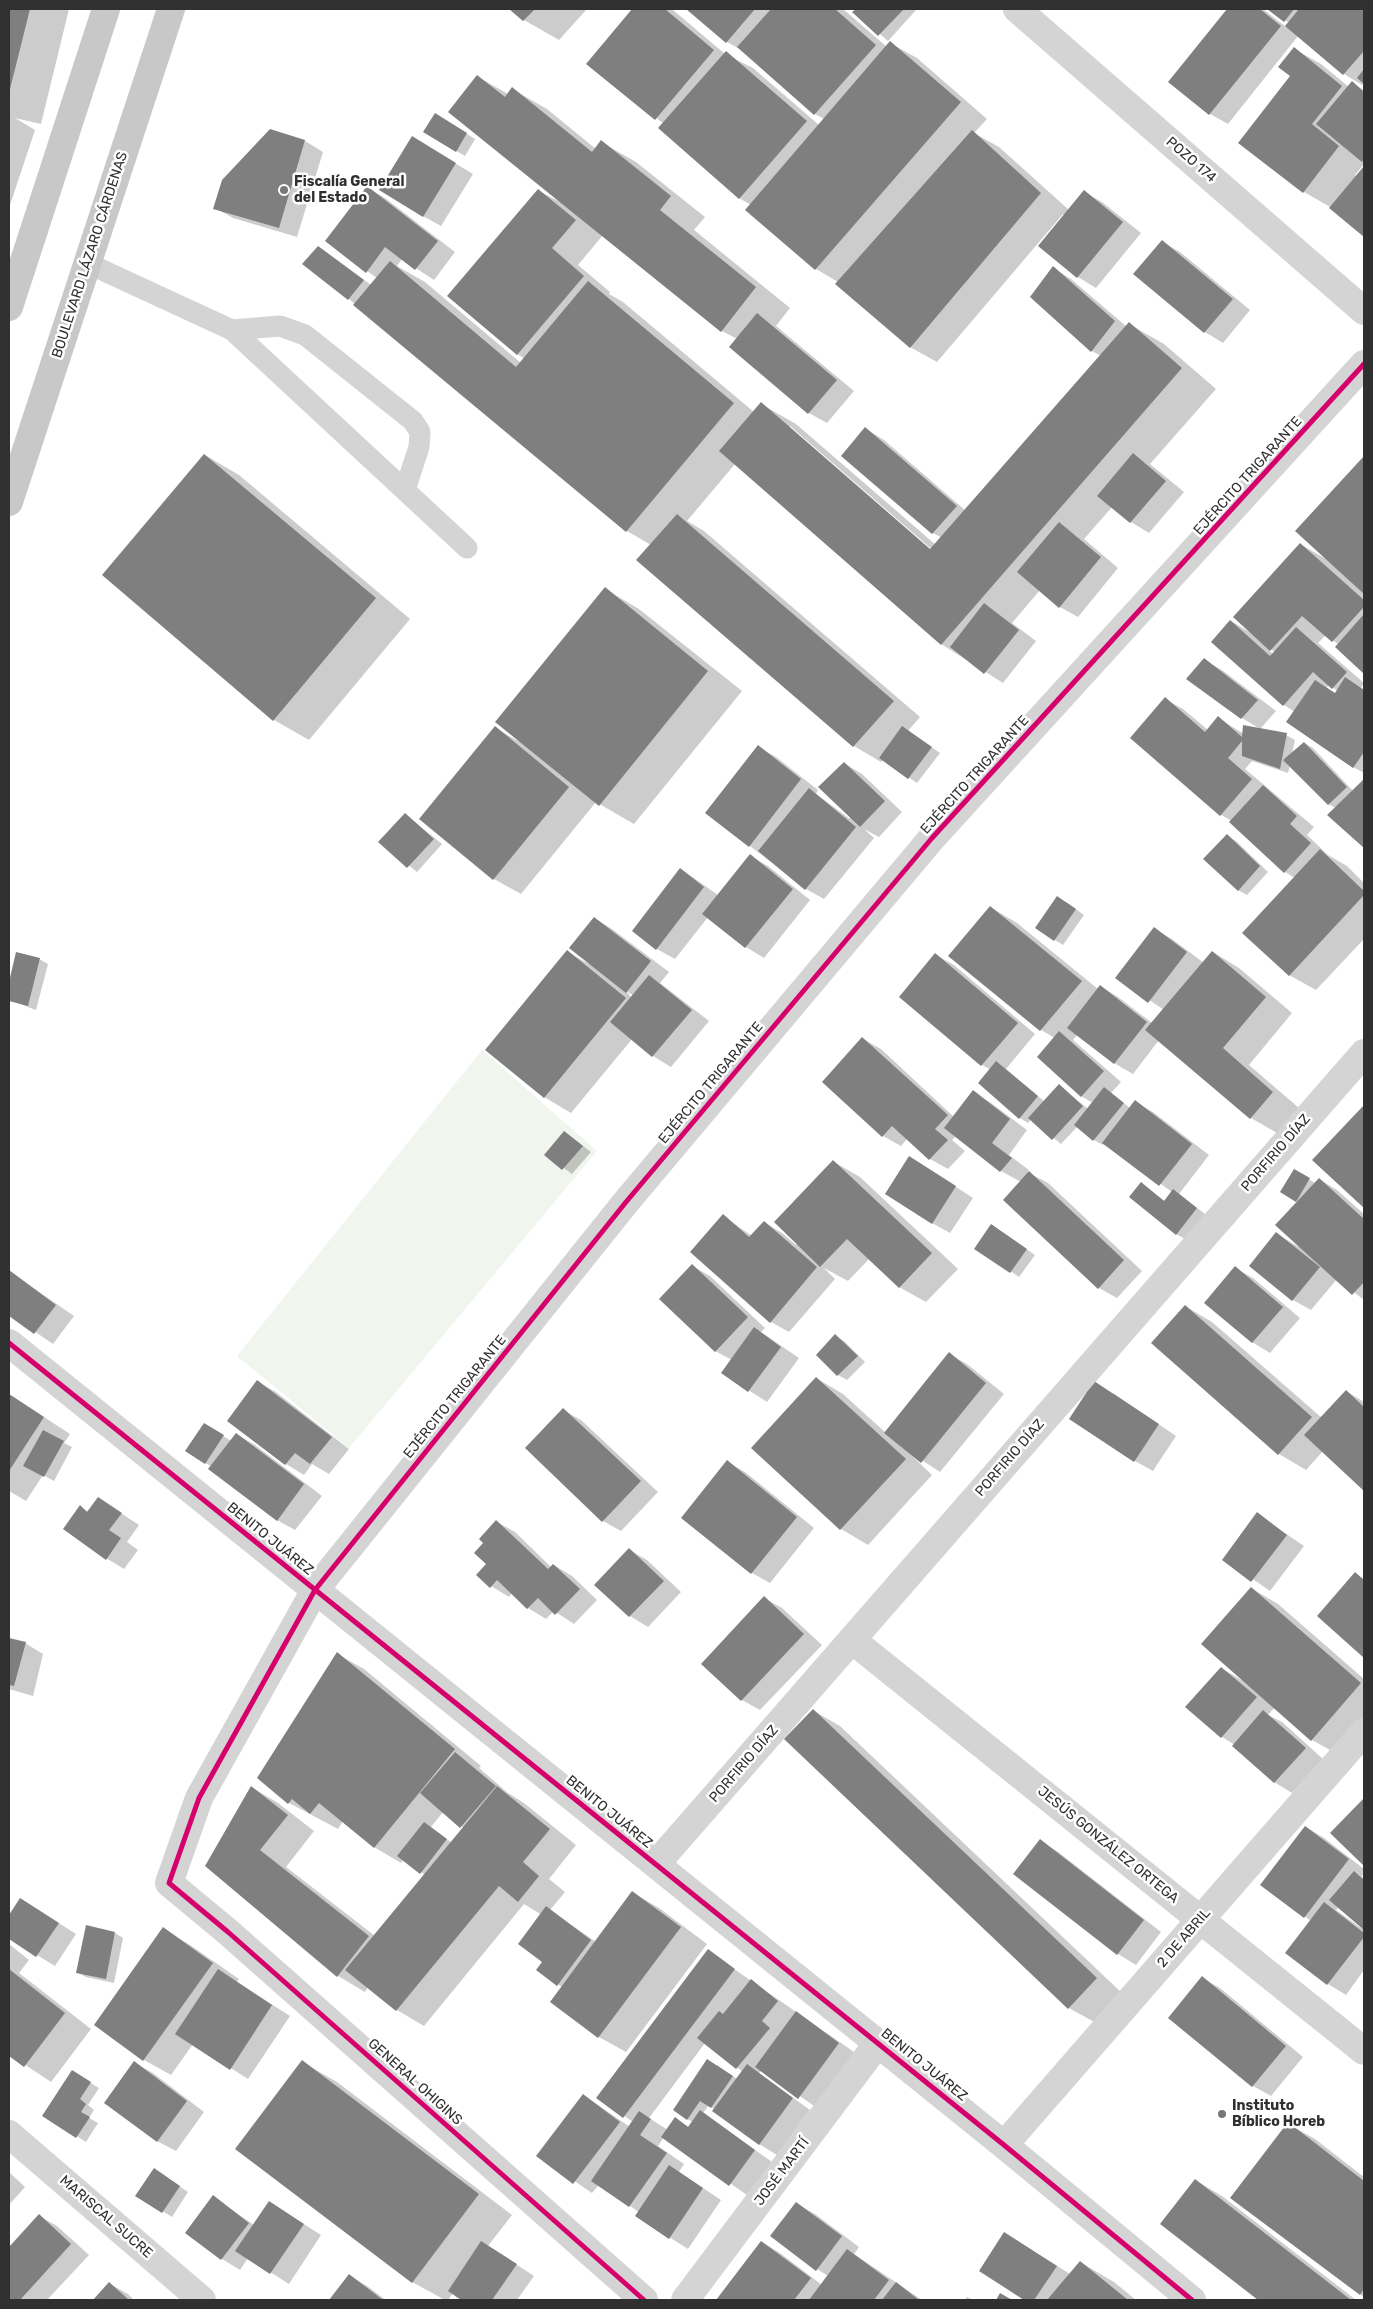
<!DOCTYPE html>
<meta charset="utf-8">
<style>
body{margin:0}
#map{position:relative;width:1373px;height:2309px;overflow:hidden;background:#fff;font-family:Rubik,sans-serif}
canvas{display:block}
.frame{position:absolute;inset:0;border:10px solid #303030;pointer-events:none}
</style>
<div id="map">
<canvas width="1373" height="2309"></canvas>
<div class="frame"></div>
</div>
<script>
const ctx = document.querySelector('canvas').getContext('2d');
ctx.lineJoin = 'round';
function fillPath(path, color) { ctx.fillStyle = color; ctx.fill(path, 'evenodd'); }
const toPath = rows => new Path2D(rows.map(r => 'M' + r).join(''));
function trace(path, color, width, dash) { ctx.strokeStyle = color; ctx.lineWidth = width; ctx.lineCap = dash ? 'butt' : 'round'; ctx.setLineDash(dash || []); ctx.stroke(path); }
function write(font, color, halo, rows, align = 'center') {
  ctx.font = font + ' Rubik,sans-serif'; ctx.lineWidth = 5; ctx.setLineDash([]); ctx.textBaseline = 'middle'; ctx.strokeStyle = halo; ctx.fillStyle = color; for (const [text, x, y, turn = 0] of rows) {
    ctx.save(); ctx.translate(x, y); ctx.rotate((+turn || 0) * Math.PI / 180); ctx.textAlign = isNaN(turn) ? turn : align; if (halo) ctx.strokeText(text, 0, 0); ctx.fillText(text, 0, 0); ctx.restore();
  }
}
fillPath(toPath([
 [482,1050,597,1151,349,1448,237,1356]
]), '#f0f5ed');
fillPath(toPath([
 [9,9,69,9,41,124,15,118,35,130,9,208],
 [511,9,587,9,559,40,524,20],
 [634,9,673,10,725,54,753,68,819,125,824,119,815,114,745,52,727,42,688,9,843,9,887,47,890,43,917,58,987,119,974,133,999,147,1069,210,1084,192,1102,202,1141,233,1096,288,1078,277,1040,246,1064,216,1063,214,937,362,910,347,838,282,816,269,746,210,751,205,739,198,664,124,588,64],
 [856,9,917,9,888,41,854,12],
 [1229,9,1263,9,1286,27,1289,23,1269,9,1364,9,1364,82,1362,85,1344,74,1298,36,1228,124,1210,114,1170,81],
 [1294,49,1321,64,1349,87,1352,83,1364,90,1364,164,1355,175,1357,177,1364,168,1364,235,1332,208,1304,192,1292,76],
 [478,77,508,94,512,89,547,109,596,149,601,142,636,162,705,217,694,230,790,308,776,326,854,391,827,423,809,413,731,347,737,339,722,331,603,235,578,265,610,292,609,294,623,302,754,412,761,404,796,424,936,545,942,538,933,533,843,456,866,429,884,440,966,511,1101,356,1092,351,1053,268,1071,279,1127,327,1129,324,1164,344,1216,389,1150,464,1184,492,1149,533,1131,522,1112,507,1084,539,1118,568,1078,617,1060,607,1040,590,1012,623,1036,641,1003,683,941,644,735,464,687,521,704,531,920,717,908,731,940,753,917,783,883,760,881,762,854,746,638,560,651,545,627,531,349,299,319,247,371,285,377,278,367,271,367,188,385,198,455,252,434,280,402,259,397,266,425,282,521,363,525,359,517,354,538,191,565,204],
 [790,426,936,553,934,554,790,429],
 [444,120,475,139,465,156,424,132],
 [271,131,305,141,323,152,297,237,233,218,215,208],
 [430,148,473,174,441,226,423,216],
 [1162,242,1180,252,1250,310,1223,343,1205,332,1135,274],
 [205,455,239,475,410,619,309,740,274,720],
 [1364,457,1364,672,1337,647,1339,645,1326,635,1318,643,1364,683,1361,688,1364,690,1364,773,1353,767,1295,712,1284,705,1231,621,1251,633,1300,544,1326,559,1297,531],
 [1268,648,1275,652,1273,654,1268,649],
 [1329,685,1338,691,1336,694,1326,688],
 [605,589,639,609,742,691,634,824,596,802,521,894,494,879,495,728,520,742],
 [1204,660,1222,670,1276,711,1260,729,1242,718,1188,678],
 [1165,699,1183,709,1208,730,1218,718,1244,734,1286,735,1295,740,1292,754,1304,743,1313,748,1353,791,1364,781,1364,846,1329,815,1336,808,1328,804,1290,765,1288,773,1252,761,1245,769,1314,827,1307,835,1328,855,1347,866,1364,883,1364,939,1316,990,1289,975,1295,878,1285,872,1231,822,1232,821,1221,815],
 [758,747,776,757,818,790,816,794,850,819,844,763,862,774,902,812,879,837,864,829,874,838,824,899,806,889,750,846],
 [405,814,442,844,417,872,380,842],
 [1227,836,1236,841,1268,872,1247,895,1238,890],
 [750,856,768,866,810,900,764,958,746,947,708,917,675,959,657,949,681,869,718,895],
 [1066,902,1084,915,1063,945,1055,940],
 [990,907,1017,923,1098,989,1100,986,1118,997,1152,1023,1164,1010,1117,978,1154,929,1172,939,1204,963,1213,952,1239,968,1292,1013,1249,1065,1299,1108,1277,1133,1251,1118,1159,1040,1133,1074,1114,1063,1077,1035,1073,1040,1121,1082,1111,1093,1130,1108,1135,1102,1153,1112,1209,1155,1179,1194,1205,1214,1185,1239,1176,1234,1141,1184,1165,1201,1172,1192,1104,1143,1103,1145,1094,1140,1078,1126,1061,1144,1031,1119,1028,1123,1020,1118,991,1070,982,1065,936,955,954,965,1035,1034,1006,1069,1045,1102,1060,1086,1088,1109,1093,1103,1081,1096,1055,1038,1041,1030,950,956],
 [594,918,612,929,669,972,660,983,709,1021,671,1067,653,1056,632,1039,571,1113,544,1097,567,952,589,964],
 [626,991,634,996,632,998],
 [17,953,39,959,48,964,36,1010,9,1000,9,987],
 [863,1039,881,1049,954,1117,973,1092,991,1103,1027,1130,1009,1155,1029,1170,1027,1172,1048,1183,1142,1271,1117,1298,1099,1288,1021,1182,1001,1171,956,1136,952,1140,965,1151,948,1169,930,1159,907,1139,901,1146,883,1136],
 [1364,1106,1364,1207,1314,1160],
 [565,1132,591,1152,572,1174,546,1155],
 [834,1162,860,1177,958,1269,926,1302,899,1287,869,1259,848,1281,824,1268,835,1279,789,1332,771,1322,723,1216,752,1236,764,1222,782,1233,796,1245],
 [927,1168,973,1198,950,1233,932,1223],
 [1294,1170,1315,1183,1319,1179,1337,1190,1364,1214,1364,1300,1337,1279,1311,1310,1293,1300,1277,1234,1299,1247,1299,1202,1281,1191],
 [992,1225,1035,1255,1019,1277,976,1248],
 [692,1266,710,1276,765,1328,761,1332,799,1358,767,1402,722,1373,732,1360,715,1351],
 [1235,1268,1253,1278,1300,1318,1270,1353,1252,1342],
 [9,1271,74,1316,53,1344,9,1314],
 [1185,1306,1212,1322,1322,1418,1346,1391,1364,1402,1364,1489,1323,1451,1306,1470,1279,1454,1153,1343],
 [835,1336,844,1341,865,1362,847,1380,838,1375,817,1355],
 [949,1354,967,1364,1004,1394,940,1472,911,1453,910,1454,932,1475,868,1545,841,1529,752,1448,816,1378,843,1394,886,1433],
 [258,1382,276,1392,349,1449,329,1474,312,1464,304,1475,286,1464,228,1421],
 [1113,1393,1176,1436,1153,1471,1135,1461],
 [9,1394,70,1434,64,1443,72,1447,54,1481,43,1475,26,1501,9,1491],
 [563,1410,581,1420,658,1492,621,1531,603,1521],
 [213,1429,231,1441,236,1434,255,1445,322,1496,295,1530,277,1520,212,1467,186,1451],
 [727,1462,745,1472,814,1528,770,1583,752,1573,682,1518],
 [98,1498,139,1525,127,1542,138,1550,124,1569,106,1558,80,1507,89,1512],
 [1257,1514,1304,1546,1270,1591,1224,1559],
 [497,1522,515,1532,551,1567,554,1565,572,1576,597,1600,574,1624,554,1611,546,1619,528,1608,512,1593,509,1597,491,1586,484,1543],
 [629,1550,647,1560,681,1592,648,1627,630,1616],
 [1355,1574,1364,1579,1364,1656,1318,1616],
 [1251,1588,1278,1604,1364,1679,1364,1726,1339,1755,1312,1740,1275,1707,1268,1715,1282,1722,1323,1759,1292,1793,1274,1782,1235,1745,1222,1737,1187,1707,1221,1668,1243,1681],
 [764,1598,782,1608,822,1645,760,1710,742,1700,703,1664],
 [9,1639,25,1643,43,1654,33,1696,9,1689],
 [337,1654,364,1669,481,1766,479,1768,508,1793,524,1803,576,1845,549,1879,565,1892,550,1910,596,1942,633,1893,659,1908,707,1944,626,2052,599,2037,552,2001,562,1987,537,1970,544,1962,542,1915,524,1904,424,2026,397,2010,368,1987,365,1992,338,1976,207,1866,251,1787,278,1803,314,1831,286,1867,375,1936,425,1875,404,1859,401,1863,374,1847,343,1821,338,1829,289,1803],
 [443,1812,464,1828,452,1843,431,1827],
 [814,1711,840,1726,1123,1994,1096,2023,1069,2008],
 [1364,1800,1364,1865,1332,1833],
 [1306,1827,1324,1838,1364,1869,1362,1877,1364,1878,1364,1970,1346,1995,1328,1984,1311,1921,1262,1885],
 [1339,1907,1362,1927,1361,1928,1336,1910],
 [1040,1841,1058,1852,1161,1932,1136,1965,1118,1954],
 [21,1899,76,1934,55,1966,9,1938,9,1918],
 [164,1929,190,1945,239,1979,237,1982,290,2016,248,2079,193,2044,171,2075,144,2060],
 [115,1933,123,1938,114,1983,86,1977,77,1972],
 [9,1944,29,1960,19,1973,91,2029,51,2082,9,2054],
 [708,1951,857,2054,817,2108,762,2070,759,2073,810,2110,777,2155,759,2144,709,2105,703,2113,772,2162,747,2195,664,2137,658,2146,684,2164,679,2172,721,2200,688,2249,636,2216,639,2212,599,2185,592,2193,538,2156,583,2095,630,2127,633,2122,598,2098],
 [705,2043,743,2072,737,2079,717,2065,687,2119,693,2122,689,2127,675,2119,668,2130,649,2118],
 [1202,1978,1220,1988,1303,2057,1271,2096,1253,2086],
 [302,2062,337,2082,512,2215,488,2246,534,2276,517,2300,463,2300,453,2293,448,2300,445,2300,412,2282],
 [134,2063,153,2073,204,2112,176,2151,157,2141],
 [81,2077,99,2088,88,2105,94,2110,89,2118,98,2123,86,2142,44,2115],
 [1288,2124,1315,2139,1364,2177,1364,2297,1360,2294],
 [9,2172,25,2187,9,2205],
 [163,2175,188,2192,172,2217,137,2195],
 [1195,2180,1222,2196,1356,2300,1260,2300,1161,2223],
 [213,2197,254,2225,269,2202,321,2235,289,2284,248,2258,240,2270,222,2259],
 [797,2204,815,2214,859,2247,854,2254,922,2300,717,2300,762,2242,780,2253,822,2285,828,2276,817,2269],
 [39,2216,57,2226,89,2255,47,2300,10,2300,9,2249],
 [1005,2233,1070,2274,1080,2262,1114,2282,1136,2300,1027,2300,980,2270],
 [349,2276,367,2286,386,2300,331,2300],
 [110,2284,128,2294,134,2300,94,2300],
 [967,2297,973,2300,965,2300]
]), '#0003');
fillPath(toPath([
 [9,9,30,9,9,93],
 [509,9,535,9,523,21],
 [632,9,665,9,714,50,655,120,586,64],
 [686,9,755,9,726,43],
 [771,9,835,9,876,45,814,115,737,47],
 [856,9,904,9,878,36,852,12],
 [1227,9,1260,9,1281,26,1209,115,1168,82],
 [1267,9,1294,9,1284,22],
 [1299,9,1361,9,1364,11,1364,51,1343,75,1285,26],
 [890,41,961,102,815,270,745,210],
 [1294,47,1342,86,1312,124,1339,146,1303,193,1238,143,1290,76,1278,67],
 [726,51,807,121,739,199,658,128],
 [1364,69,1364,84,1357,78],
 [477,75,505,97,512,87,592,152,601,140,671,196,660,210,756,287,721,332,448,112],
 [1352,81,1364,92,1364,159,1362,162,1316,124],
 [435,113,467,133,456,152,423,132],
 [270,129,305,140,279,228,213,209,222,180],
 [972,130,1041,193,910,348,835,284],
 [412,136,456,163,423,217,379,190],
 [1364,166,1364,237,1329,208],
 [367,186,438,241,415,270,385,247,366,273,325,241],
 [538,189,576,220,552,248,584,276,517,355,447,296],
 [1084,190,1123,222,1077,278,1038,246],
 [1162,240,1233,299,1204,333,1133,274],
 [318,246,364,280,348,300,302,264],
 [390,261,516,367,588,281,734,403,626,532,353,305],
 [1053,266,1115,321,1091,352,1030,297],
 [757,313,837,380,808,414,729,347],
 [1129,322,1182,368,941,645,719,451,761,402,930,549],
 [865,427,957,506,932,534,841,456],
 [1133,453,1166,481,1130,523,1097,496],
 [204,454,376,598,273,721,102,575],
 [1364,456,1364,594,1295,531],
 [677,514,894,701,853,747,636,560],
 [1059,522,1101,557,1059,608,1017,572],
 [1300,543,1364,600,1364,607,1332,642,1302,616,1270,651,1233,617],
 [605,587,708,671,599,806,495,722],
 [984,603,1019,630,984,674,950,647],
 [1364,614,1364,674,1335,647],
 [1230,620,1270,656,1296,627,1347,672,1332,689,1313,672,1283,706,1211,642],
 [1204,658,1258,700,1241,719,1186,679],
 [1345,677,1364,690,1364,752,1353,768,1286,722,1315,680,1335,693],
 [1165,697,1205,732,1218,716,1242,737,1243,725,1287,733,1280,769,1242,756,1242,741,1228,758,1252,779,1220,816,1130,738],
 [495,726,569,787,493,880,419,819],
 [902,726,932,747,908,779,879,758],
 [1304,742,1347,787,1328,805,1283,760],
 [758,745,801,779,749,847,705,813],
 [844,762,885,801,860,827,818,787],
 [1364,779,1364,848,1327,815],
 [1263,785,1297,816,1290,824,1311,843,1284,873,1229,822],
 [809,788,856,827,805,890,758,851],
 [405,813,434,839,407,868,378,842],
 [1227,834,1260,866,1238,891,1203,859],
 [1320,849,1364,891,1364,895,1289,976,1242,933],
 [750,854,793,889,745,948,702,914],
 [680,868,704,887,656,950,632,931],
 [1057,896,1076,909,1054,941,1035,928],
 [990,906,1082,981,1040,1031,948,956],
 [594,917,651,961,626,993,569,948],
 [1154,927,1187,952,1148,1003,1115,978],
 [567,950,626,998,544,1098,485,1050],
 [1212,951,1266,997,1223,1048,1273,1092,1250,1119,1145,1030],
 [16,952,40,958,28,1006,9,1001,9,982],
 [935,953,1018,1023,981,1066,899,997],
 [649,975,692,1010,652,1057,610,1022],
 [1100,985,1147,1022,1114,1064,1067,1028],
 [1059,1031,1104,1071,1081,1097,1037,1057],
 [862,1037,948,1115,935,1129,948,1140,929,1160,892,1126,882,1137,822,1082],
 [996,1061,1038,1096,1019,1119,978,1083],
 [1059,1084,1083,1106,1052,1140,1028,1118],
 [1104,1087,1124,1103,1093,1141,1074,1125],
 [973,1090,1010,1119,992,1143,1012,1158,1000,1172,944,1128],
 [1135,1100,1192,1144,1159,1186,1102,1143],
 [1364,1105,1364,1208,1312,1160],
 [564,1131,583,1146,562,1170,544,1155],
 [909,1156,956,1186,932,1224,885,1194],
 [833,1160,932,1253,899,1288,847,1239,820,1267,774,1222],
 [1294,1169,1310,1178,1296,1202,1280,1192],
 [1029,1171,1124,1260,1098,1289,1003,1200],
 [1319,1178,1364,1219,1364,1282,1352,1295,1275,1225],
 [1141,1182,1164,1201,1173,1189,1197,1208,1176,1235,1129,1197],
 [723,1214,749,1237,764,1221,817,1267,770,1323,690,1252],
 [991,1224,1027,1249,1010,1273,974,1249],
 [1276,1232,1320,1267,1292,1301,1249,1266],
 [692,1264,748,1317,715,1352,659,1299],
 [1235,1266,1283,1307,1252,1343,1204,1303],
 [9,1270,56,1305,34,1334,9,1316],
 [1185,1305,1312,1417,1278,1455,1151,1343],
 [754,1327,781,1347,748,1392,721,1373],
 [835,1334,858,1356,837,1376,816,1355],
 [949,1352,986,1383,921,1463,884,1433],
 [816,1377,906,1459,840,1530,751,1448],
 [257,1380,332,1437,310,1464,295,1453,285,1465,227,1421],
 [1094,1381,1159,1424,1134,1462,1069,1419],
 [1346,1390,1364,1407,1364,1491,1304,1435],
 [9,1394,44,1417,9,1471],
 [563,1408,641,1481,602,1522,525,1448],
 [204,1423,224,1435,205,1464,185,1451],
 [43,1430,64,1441,44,1477,23,1466],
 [236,1433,304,1484,277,1521,208,1469],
 [727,1460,797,1517,751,1574,681,1518],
 [98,1497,122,1513,109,1530,121,1538,106,1560,63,1529,80,1505,87,1512],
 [1257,1512,1287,1535,1251,1582,1222,1560],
 [496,1520,548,1569,553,1564,580,1589,555,1615,538,1598,527,1609,497,1580,490,1588,476,1575,486,1564,474,1553,483,1543,479,1539],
 [629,1548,664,1581,629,1617,594,1585],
 [1355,1572,1364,1580,1364,1658,1317,1616],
 [1251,1587,1361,1683,1311,1741,1201,1644],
 [764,1596,804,1634,741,1701,701,1664],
 [9,1638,26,1642,14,1686,9,1685],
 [337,1652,455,1749,374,1848,319,1803,310,1814,292,1799,288,1804,257,1778],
 [1221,1667,1257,1697,1221,1738,1185,1707],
 [813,1709,1097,1978,1068,2009,784,1739],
 [1263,1710,1306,1748,1274,1783,1232,1746],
 [455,1752,496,1786,460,1828,420,1793],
 [251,1786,288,1815,260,1850,369,1936,337,1977,205,1866],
 [497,1786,550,1829,523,1862,539,1876,518,1902,499,1886,396,2011,345,1970],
 [1364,1798,1364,1866,1330,1833],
 [424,1822,447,1839,420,1874,397,1856],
 [1305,1826,1349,1859,1304,1918,1260,1885],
 [1040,1839,1144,1920,1117,1955,1013,1874],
 [1354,1871,1364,1880,1364,1930,1329,1900],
 [632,1891,681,1927,598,2038,550,2002],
 [20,1898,59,1923,36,1957,9,1939,9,1915],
 [1324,1902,1364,1933,1364,1937,1327,1985,1285,1953],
 [546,1906,591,1940,557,1986,536,1970,542,1962,518,1944],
 [86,1925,115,1932,106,1979,76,1973],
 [163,1927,213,1963,143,2061,94,2025],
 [708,1949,735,1969,623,2118,596,2098],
 [9,1969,65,2013,24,2067,9,2056],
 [218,1969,272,2005,230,2070,175,2034],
 [1202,1976,1286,2046,1252,2087,1168,2018],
 [751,1979,778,2001,762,2021,770,2028,736,2069,697,2038,719,2011,723,2014],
 [796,2011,839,2043,798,2099,755,2067],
 [707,2059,733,2076,711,2108,700,2101,687,2120,673,2110],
 [302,2060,479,2194,412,2283,235,2149],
 [134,2061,187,2101,157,2142,104,2103],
 [747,2064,793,2098,759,2145,712,2111],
 [72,2070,91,2082,80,2099,86,2104,81,2112,90,2117,76,2138,42,2116],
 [583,2094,620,2122,573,2184,536,2156],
 [700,2110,755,2150,729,2186,661,2137,675,2117,688,2127],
 [639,2111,651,2119,640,2135,667,2153,629,2207,591,2181],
 [1288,2122,1364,2181,1364,2289,1360,2295,1230,2198],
 [669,2165,703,2188,669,2239,635,2216],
 [154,2168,180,2186,162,2213,135,2196],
 [1195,2179,1351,2300,1258,2300,1160,2224],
 [213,2195,249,2223,221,2260,185,2233],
 [269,2201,304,2224,270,2274,235,2251],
 [796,2202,842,2236,816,2271,770,2236],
 [39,2214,71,2244,20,2300,9,2300,9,2247],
 [1004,2232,1057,2266,1034,2300,1024,2300,979,2271],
 [481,2241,517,2264,492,2300,461,2300,448,2291],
 [761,2241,811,2278,794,2300,716,2300],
 [847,2249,889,2280,874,2300,809,2300],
 [1080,2261,1128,2300,1047,2300],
 [349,2274,383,2300,329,2300],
 [109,2282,129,2300,93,2300],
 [896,2282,919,2300,882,2300],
 [1000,2293,1012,2300,996,2300]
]), '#7f7f7f');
trace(toPath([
 [87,263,232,330,467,548],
 [232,330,280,326,305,335,413,421,420,432,419,447,405,490]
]), '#d4d4d4', 21);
trace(toPath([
 [1017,9,1364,311],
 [9,1343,1004,2145,1192,2300],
 [852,1640,1364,2051],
 [656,1864,1364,1053],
 [9,2134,202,2300],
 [1004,2145,1364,1732],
 [644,2300,228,1932,169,1883,199,1798,315,1590,626,1202,932,838,1364,364],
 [685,2300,878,2043]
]), '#d4d4d4', 28);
trace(toPath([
 [9,307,106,9],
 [9,502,171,9]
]), '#c8c8c8', 28);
trace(toPath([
 [9,1343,1004,2145,1192,2300],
 [644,2300,228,1932,169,1883,199,1798,315,1590,626,1202,932,838,1364,364]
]), '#d6006c', 5);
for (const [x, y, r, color] of [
 [284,190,5,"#787878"],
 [1222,2114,5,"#787878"]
]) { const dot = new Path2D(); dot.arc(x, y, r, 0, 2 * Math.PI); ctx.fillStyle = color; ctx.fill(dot); trace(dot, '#fff', 2); }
write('14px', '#303030', '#fff', [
 ["POZO 174",1191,160,41],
 ["BOULEVARD LÁZARO CÁRDENAS",90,255,-72],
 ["EJÉRCITO TRIGARANTE",1248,476,-48],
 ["EJÉRCITO TRIGARANTE",975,775,-48],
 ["EJÉRCITO TRIGARANTE",711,1083,-50],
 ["PORFIRIO DÍAZ",1276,1153,-49],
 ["EJÉRCITO TRIGARANTE",455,1397,-51],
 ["PORFIRIO DÍAZ",1010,1458,-49],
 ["BENITO JUÁREZ",270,1539,39],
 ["PORFIRIO DÍAZ",744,1764,-49],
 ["BENITO JUÁREZ",609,1812,39],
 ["JESÚS GONZÁLEZ ORTEGA",1108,1845,39],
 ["2 DE ABRIL",1184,1938,-49],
 ["BENITO JUÁREZ",924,2065,39],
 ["GENERAL OHIGINS",415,2082,42],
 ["JOSÉ MARTÍ",782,2172,-53],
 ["MARISCAL SUCRE",106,2217,41]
]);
write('bold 14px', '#303030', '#fff', [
 ["Fiscalía General",294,182],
 ["del Estado",294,198],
 ["Instituto",1232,2106],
 ["Bíblico Horeb",1232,2122]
], 'left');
</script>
